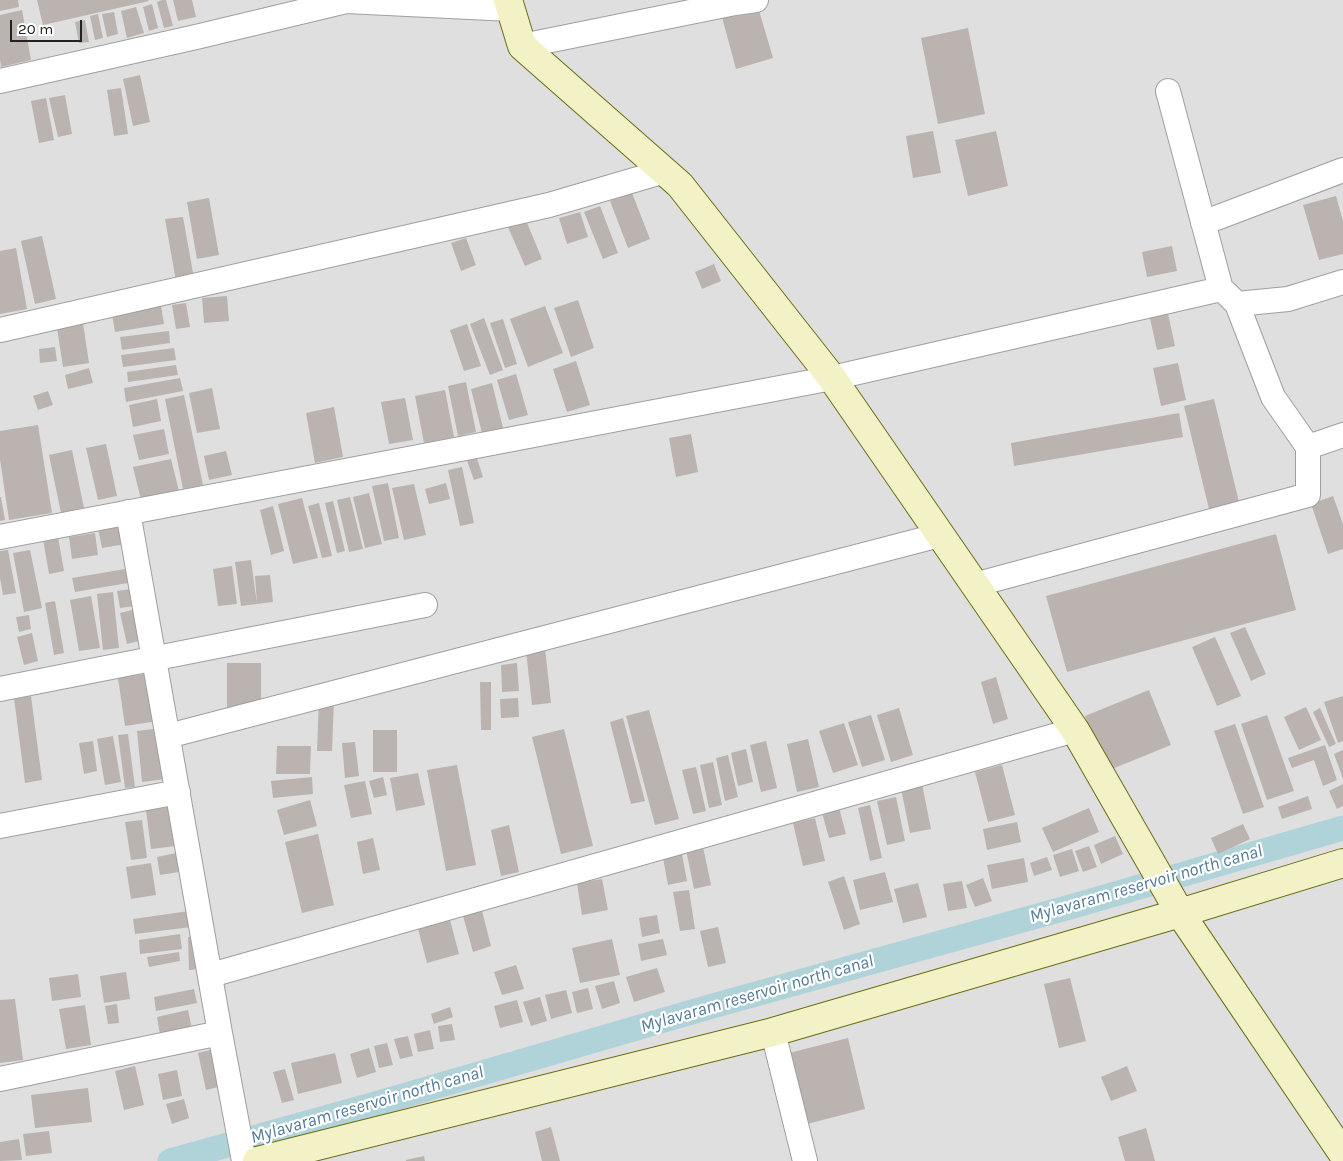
<!DOCTYPE html>
<style>
body{margin:0}
#map{position:relative;width:1343px;height:1161px;overflow:hidden;background:#f1eeea;font-family:Karla,sans-serif}
canvas{display:block}
.scale{position:absolute;left:10px;top:20px;width:72px;height:22px;box-sizing:border-box;border:2px solid #222;border-top:0;padding-left:6px;font-size:15px;line-height:18px;white-space:nowrap;color:#222;-webkit-text-stroke:4px #fff;paint-order:stroke}
</style>
<div id="map">
<canvas width="1343" height="1161"></canvas>
<div class="scale">20 m</div>
</div>
<script>
const ctx = document.querySelector('canvas').getContext('2d');
ctx.lineJoin = 'round';
function fillPath(path, color) { ctx.fillStyle = color; ctx.fill(path, 'evenodd'); }
const toPath = rows => new Path2D(rows.map(r => 'M' + r).join(''));
function trace(path, color, width, dash) { ctx.strokeStyle = color; ctx.lineWidth = width; ctx.lineCap = dash ? 'butt' : 'round'; ctx.setLineDash(dash || []); ctx.stroke(path); }
function write(font, color, halo, rows, align = 'center') {
  ctx.font = font + ' Karla,sans-serif'; ctx.lineWidth = 4.5; ctx.setLineDash([]); ctx.textBaseline = 'middle'; ctx.strokeStyle = halo; ctx.fillStyle = color; for (const [text, x, y, turn = 0] of rows) {
    ctx.save(); ctx.translate(x, y); ctx.rotate((+turn || 0) * Math.PI / 180); ctx.textAlign = isNaN(turn) ? turn : align; if (halo) ctx.strokeText(text, 0, 0); ctx.fillText(text, 0, 0); ctx.restore();
  }
}
fillPath(toPath([
 [0,0,1343,0,1343,1161,0,1161]
]), '#e0dfdf');
trace(toPath([
 [170,1161,375,1104,709,1007,1077,905,1343,828]
]), '#b0d3d9', 25);
fillPath(toPath([
 [0,0,18,0,19,7,0,11],
 [37,0,148,0,149,1,43,25],
 [162,0,166,0,173,26,164,28,157,2],
 [173,0,192,0,196,17,178,21],
 [152,4,158,28,149,31,143,7],
 [136,7,144,33,127,38,121,11],
 [758,7,773,58,736,69,722,17],
 [22,10,31,60,1,67,0,59,0,15],
 [114,12,118,34,107,37,102,14],
 [98,14,103,38,95,40,90,16],
 [85,20,89,42,79,43,75,22],
 [968,28,985,114,938,124,921,38],
 [140,75,150,122,133,126,123,79],
 [121,88,128,134,114,136,107,90],
 [65,95,72,134,58,137,49,98],
 [46,98,54,140,39,143,31,101],
 [933,131,941,173,913,178,906,136],
 [996,131,1008,186,968,196,955,140],
 [632,193,650,239,628,248,610,201],
 [1336,196,1343,221,1343,254,1319,260,1303,205],
 [209,198,219,255,197,259,187,202],
 [600,206,618,253,603,259,584,212],
 [580,212,588,237,567,244,559,218],
 [183,217,195,284,177,287,165,219],
 [525,218,542,259,525,266,507,225],
 [42,236,56,299,35,304,21,241],
 [466,238,476,265,461,271,451,243],
 [1172,246,1177,271,1147,277,1142,252],
 [16,248,27,309,0,314,0,251],
 [714,264,721,281,702,289,695,272],
 [227,296,229,321,204,323,202,298],
 [578,300,594,348,571,357,554,308],
 [186,303,190,327,176,329,172,305],
 [161,306,164,324,115,332,112,314],
 [545,306,563,353,528,367,510,319],
 [1167,309,1175,346,1157,350,1149,314],
 [484,318,503,370,490,375,470,324],
 [503,319,517,364,505,368,490,323],
 [83,323,89,363,63,367,57,328],
 [467,324,481,366,464,371,450,330],
 [169,331,170,343,122,350,120,337],
 [55,347,57,361,40,363,39,349],
 [174,348,176,360,123,367,121,355],
 [576,361,590,405,567,412,553,369],
 [1178,363,1186,400,1161,406,1153,368],
 [176,365,178,375,128,382,127,372],
 [89,368,93,383,68,389,65,375],
 [516,374,528,415,509,420,497,380],
 [180,378,183,391,126,402,124,388],
 [466,382,476,432,458,436,448,386],
 [492,383,503,428,482,433,471,389],
 [212,388,220,429,197,433,189,393],
 [445,390,454,437,424,443,415,396],
 [48,391,53,405,38,410,33,396],
 [184,395,203,485,183,489,165,399],
 [405,398,413,440,389,444,381,402],
 [157,399,161,421,133,427,129,405],
 [1214,399,1239,502,1209,509,1184,406],
 [334,407,343,457,315,463,306,413],
 [1179,413,1183,437,1014,466,1011,443],
 [38,425,52,513,9,520,0,459,0,431],
 [164,429,169,454,139,460,133,435],
 [691,434,698,472,676,477,669,438],
 [106,444,117,496,98,500,86,448],
 [72,450,84,508,61,513,49,455],
 [226,451,232,475,209,480,204,456],
 [475,452,483,477,474,480,465,455],
 [171,459,180,495,142,504,133,467],
 [462,467,474,523,460,526,448,470],
 [388,483,399,538,384,541,372,486],
 [446,483,450,499,429,504,425,489],
 [414,484,426,535,404,540,392,488],
 [369,493,382,544,365,548,353,497],
 [1333,496,1343,524,1343,549,1328,554,1311,504],
 [0,497,1,497,5,520,0,521],
 [350,497,363,549,349,552,337,500],
 [302,498,318,558,293,564,278,504],
 [333,501,345,551,337,553,325,503],
 [319,503,332,556,322,558,308,506],
 [273,506,284,551,271,555,260,510],
 [123,524,126,544,102,548,98,528],
 [95,533,98,555,72,559,69,537],
 [1276,534,1296,610,1067,672,1046,596],
 [58,537,64,571,49,574,43,539],
 [8,550,16,593,3,595,0,578,0,551],
 [30,550,42,608,24,612,13,553],
 [251,560,257,604,241,606,235,562],
 [232,566,237,604,218,606,213,569],
 [131,568,134,582,75,592,72,578],
 [270,575,273,602,257,604,255,576],
 [131,589,134,606,120,608,117,591],
 [113,592,119,648,103,650,97,594],
 [91,596,100,648,79,651,70,600],
 [55,601,64,653,54,655,45,603],
 [136,609,143,640,127,644,120,613],
 [29,615,31,629,19,632,16,617],
 [1245,627,1266,674,1251,681,1230,633],
 [32,633,38,661,24,665,17,637],
 [1215,637,1241,696,1217,706,1192,647],
 [545,648,551,703,532,705,526,651],
 [227,663,261,663,261,711,227,711],
 [517,663,519,691,502,692,501,665],
 [151,673,158,721,125,726,118,678],
 [996,677,1008,719,993,724,981,682],
 [480,682,491,682,491,730,481,730],
 [1149,690,1171,745,1107,771,1085,716],
 [31,696,42,780,25,783,14,698],
 [1343,696,1343,741,1338,743,1324,702],
 [518,698,519,717,501,718,500,699],
 [319,699,334,699,332,751,317,751],
 [1306,707,1321,740,1299,750,1284,717],
 [899,708,913,755,891,762,877,715],
 [1320,708,1336,744,1329,747,1313,712],
 [649,710,679,819,655,825,626,716],
 [871,715,885,760,862,767,848,722],
 [1267,715,1294,791,1267,800,1241,724],
 [623,718,645,801,631,804,610,722],
 [844,723,858,765,833,773,819,731],
 [1235,724,1264,807,1243,814,1214,731],
 [161,728,166,779,142,782,137,731],
 [564,729,593,846,561,854,532,737],
 [373,730,397,730,397,772,373,772],
 [128,734,135,787,125,788,118,735],
 [113,736,121,782,105,785,97,739],
 [808,739,819,787,797,792,787,744],
 [93,741,97,771,84,774,79,743],
 [766,741,777,788,761,792,750,745],
 [355,742,359,776,345,778,342,743],
 [1325,745,1337,780,1323,786,1314,760,1292,768,1288,758],
 [277,746,311,746,310,774,276,774],
 [746,749,753,782,738,786,731,753],
 [1343,750,1343,779,1334,754],
 [728,755,738,797,725,801,716,758],
 [713,762,722,805,709,808,700,765],
 [457,765,476,865,446,871,427,770],
 [1002,765,1015,815,988,822,975,772],
 [696,767,706,811,693,814,682,770],
 [418,773,425,805,396,811,390,778],
 [312,777,313,794,273,798,271,781],
 [383,777,387,795,374,798,369,781],
 [365,781,372,814,351,818,344,785],
 [922,784,931,829,910,833,901,789],
 [1343,784,1343,806,1337,809,1329,791],
 [1308,796,1312,809,1282,819,1278,807],
 [896,797,905,841,887,845,877,801],
 [310,800,317,826,284,835,277,810],
 [870,805,882,858,870,861,858,808],
 [171,807,176,846,151,849,146,810],
 [839,808,846,834,829,838,822,813],
 [1089,808,1099,832,1053,852,1042,828],
 [815,818,825,861,803,866,793,823],
 [142,820,147,858,131,860,125,822],
 [1017,822,1021,842,987,850,983,829],
 [1243,824,1250,839,1218,854,1211,838],
 [509,825,519,872,501,876,491,830],
 [318,834,334,905,302,913,285,842],
 [1115,836,1123,854,1101,864,1094,845],
 [373,838,380,870,363,874,357,842],
 [702,842,711,885,694,889,685,845],
 [1089,846,1097,867,1083,872,1075,851],
 [681,849,687,881,668,885,662,852],
 [1072,849,1079,871,1060,877,1053,855],
 [176,853,179,872,160,875,157,857],
 [1047,857,1052,870,1034,876,1030,863],
 [1024,858,1028,882,992,889,987,865],
 [151,863,156,895,131,899,126,867],
 [885,872,893,902,860,910,853,880],
 [844,876,860,924,844,930,828,882],
 [983,878,992,901,975,907,966,885],
 [602,879,608,910,582,915,577,883],
 [962,881,967,908,948,911,943,884],
 [918,883,927,917,903,923,894,889],
 [689,890,695,929,680,931,673,892],
 [481,907,491,946,473,952,462,912],
 [189,911,191,927,135,934,133,919],
 [657,915,660,933,642,937,639,918],
 [450,920,459,954,427,963,418,929],
 [718,927,726,963,708,967,700,931],
 [180,934,182,949,140,954,139,940],
 [198,936,199,969,189,970,188,937],
 [612,939,620,975,580,983,572,948],
 [663,939,667,955,641,961,638,944],
 [179,952,180,961,149,967,147,957],
 [516,965,524,989,502,995,494,972],
 [657,968,665,992,634,1002,626,977],
 [126,972,130,999,104,1003,100,976],
 [78,974,81,997,52,1001,49,978],
 [1070,978,1086,1041,1059,1048,1044,984],
 [614,981,620,1003,602,1009,595,986],
 [588,988,593,1009,577,1013,572,992],
 [194,989,197,1003,156,1011,154,997],
 [566,990,572,1013,551,1019,545,995],
 [540,997,547,1021,531,1026,523,1002],
 [15,999,23,1060,0,1063,0,1000],
 [517,1000,523,1022,500,1028,494,1006],
 [117,1004,119,1023,108,1024,105,1006],
 [85,1005,91,1045,66,1049,59,1009],
 [450,1007,453,1017,434,1024,431,1014],
 [188,1010,192,1029,160,1035,157,1017],
 [452,1024,455,1040,440,1042,438,1026],
 [430,1030,434,1049,418,1052,414,1034],
 [408,1036,413,1056,400,1059,394,1039],
 [848,1038,865,1109,807,1124,789,1053],
 [387,1043,393,1065,379,1068,374,1046],
 [369,1048,376,1072,357,1078,350,1054],
 [214,1049,222,1086,206,1090,198,1053],
 [335,1053,342,1083,298,1094,291,1063],
 [135,1066,144,1105,124,1110,115,1071],
 [1127,1066,1137,1091,1111,1101,1101,1077],
 [285,1069,294,1100,282,1103,273,1072],
 [177,1070,182,1096,163,1100,158,1074],
 [88,1088,92,1122,35,1128,31,1095],
 [184,1099,189,1118,172,1124,166,1104],
 [551,1127,560,1161,542,1161,535,1132],
 [1146,1128,1155,1161,1125,1161,1118,1137],
 [49,1131,52,1153,26,1156,23,1134],
 [19,1139,22,1160,0,1161,0,1142],
 [424,1156,425,1161,406,1161,406,1160]
]), '#bab3b0');
const minor = toPath([
 [522,46,735,3,756,0],
 [0,81,196,37,346,1,511,9],
 [1203,223,1343,170],
 [1226,293,1237,304,1288,299,1343,282],
 [1237,304,1273,397,1308,447,1343,435],
 [0,330,549,205,665,171],
 [128,512,220,1033,244,1161],
 [0,537,832,378,1221,289,1168,91],
 [974,585,1308,495,1308,447],
 [0,689,425,605],
 [168,736,940,535],
 [0,826,178,792],
 [211,975,1075,730],
 [773,1032,805,1161],
 [0,1079,220,1033]
]);
const secondary = toPath([
 [508,0,522,46,680,185,832,378,1075,730,1180,913,1343,1154],
 [257,1161,773,1032,1180,913,1343,863]
]);
trace(minor, '#9f9f9f', 26);
trace(secondary, '#6c6e14', 30);
trace(minor, '#fff', 24);
trace(secondary, '#f3f1c6', 28);
write('italic 18px', '#527a98', '#fff', [
 ["Mylavaram reservoir north canal",1146,884,-16],
 ["Mylavaram reservoir north canal",757,994,-16],
 ["Mylavaram reservoir north canal",367,1105,-16]
]);
</script>
